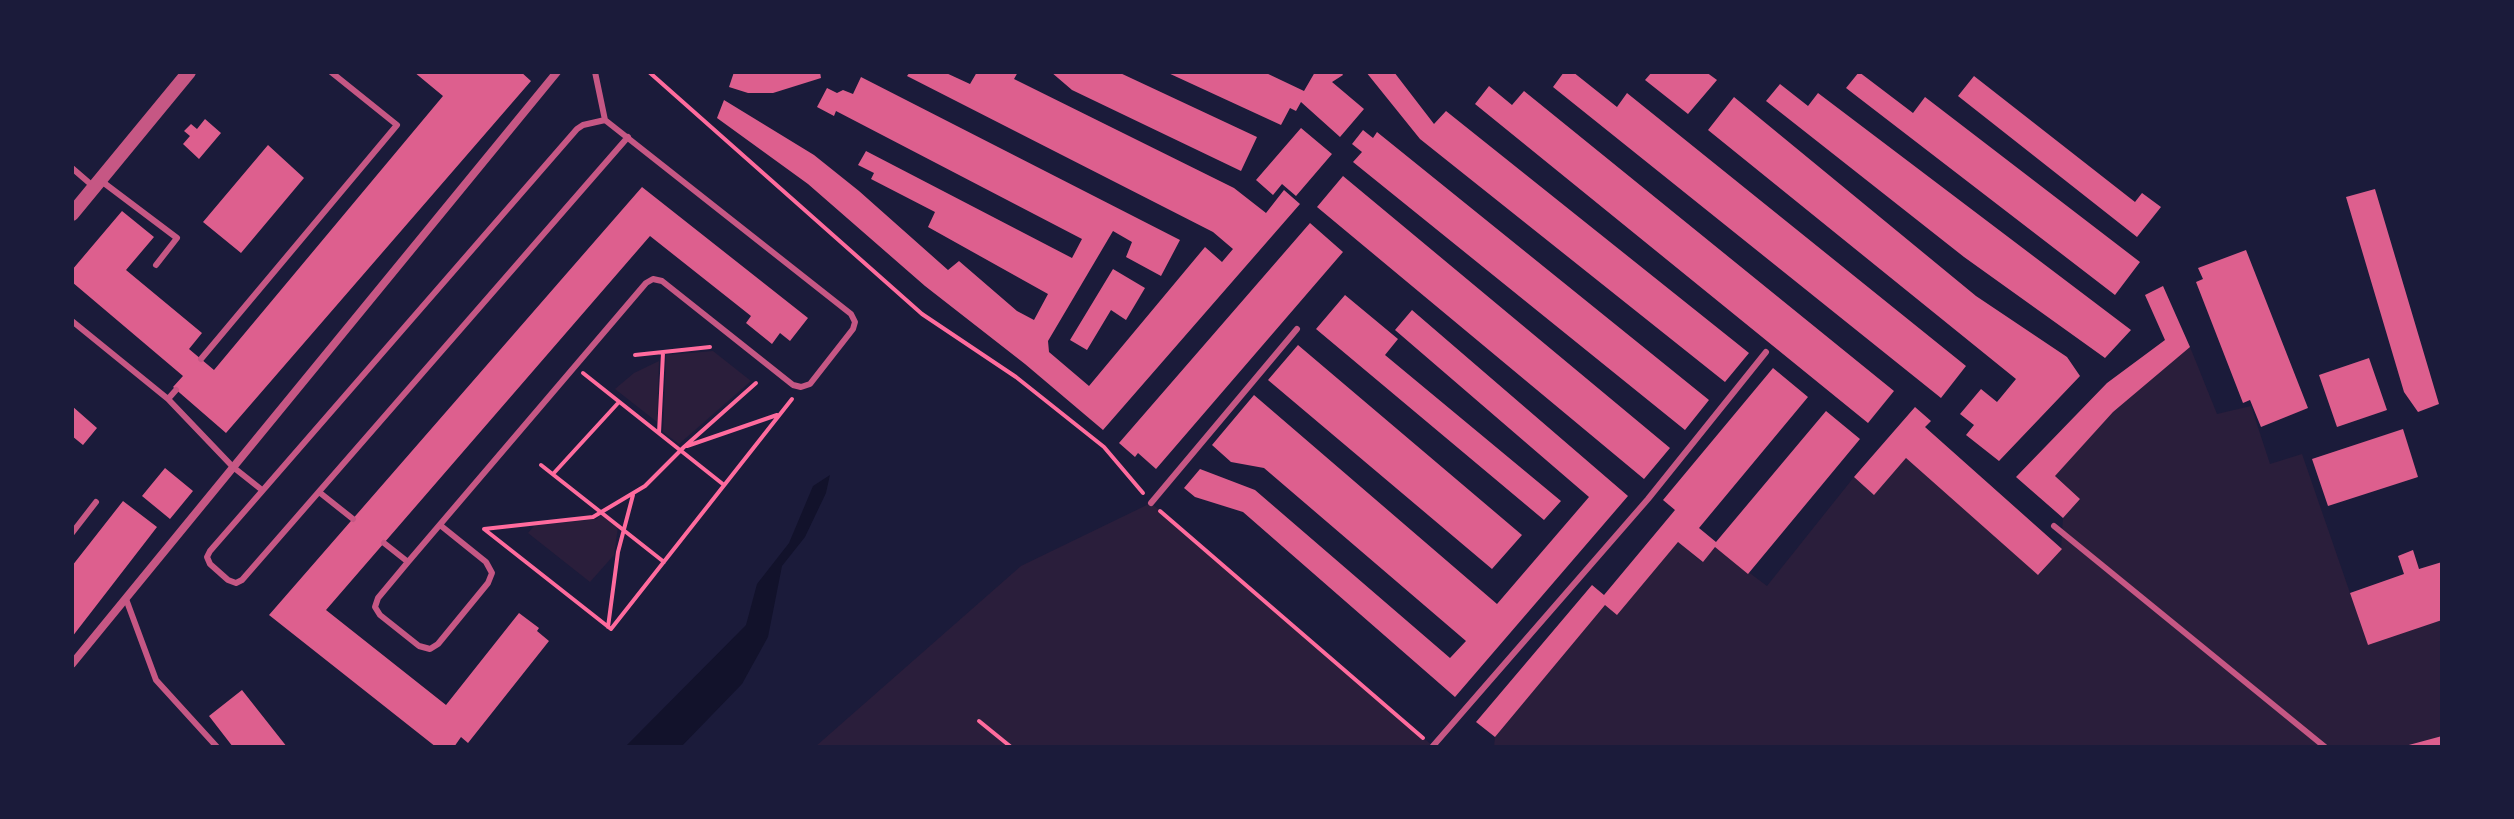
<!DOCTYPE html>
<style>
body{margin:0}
#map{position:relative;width:2514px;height:819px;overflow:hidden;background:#1b1b3a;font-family:Raleway,sans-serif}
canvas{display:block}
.frame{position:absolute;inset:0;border:74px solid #1b1b3a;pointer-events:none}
</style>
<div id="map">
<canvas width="2514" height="819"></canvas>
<div class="frame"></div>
</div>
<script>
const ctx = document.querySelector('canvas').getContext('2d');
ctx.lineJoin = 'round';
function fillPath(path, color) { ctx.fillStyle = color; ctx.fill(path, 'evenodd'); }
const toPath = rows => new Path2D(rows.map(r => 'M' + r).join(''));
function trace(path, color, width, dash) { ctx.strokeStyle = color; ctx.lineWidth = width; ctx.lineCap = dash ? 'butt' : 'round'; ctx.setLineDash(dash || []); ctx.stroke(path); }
fillPath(toPath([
 [2190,347,2217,414,2251,406,2270,464,2302,454,2368,645,2442,620,2442,736,2402,747,1494,747,1495,737,1605,605,1678,542,1702,562,1715,547,1767,586,1854,477,1874,494,1906,458,2039,575,2061,549,2063,518,2080,499,2055,476,2113,412],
 [713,351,751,381,679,444,663,432,666,355],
 [659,361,657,422,615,389,634,373],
 [1151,503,1434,747,815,747,1021,566],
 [601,514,618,527,614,555,590,582,528,533,534,526,597,519]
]), '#2a1e3b');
fillPath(toPath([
 [830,475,826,493,805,537,782,566,768,637,742,684,681,747,625,747,746,625,757,584,789,543,813,486]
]), '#12122b');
fillPath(toPath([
 [414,72,521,72,531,81,226,433,173,387,183,376,72,282,72,270,122,211,154,237,126,270,202,333,189,349,214,370,443,96],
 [734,72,820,72,821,78,773,93,748,93,729,87],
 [910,72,944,72,970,84,977,72,1018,72,1014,79,1234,188,1266,213,1284,190,1300,204,1103,430,1025,364,925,286,808,184,717,118,724,100,814,155,859,191,948,270,959,261,1017,311,1034,320,1048,294,928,227,935,212,871,179,874,173,858,165,866,151,1072,258,1082,239,836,111,834,116,817,107,827,88,837,93,843,90,853,94,861,77,1180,240,1161,276,1126,257,1132,242,1113,231,1048,341,1049,352,1089,386,1205,247,1222,262,1233,249,1213,232,907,76],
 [1051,72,1118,72,1257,137,1241,171,1072,90],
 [1166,72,1264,72,1304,91,1315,72,1341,72,1343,75,1332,82,1364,109,1340,137,1301,102,1296,111,1290,108,1281,125],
 [1366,72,1394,72,1434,124,1446,111,1749,353,1725,382,1420,139],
 [1564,72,1573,72,1617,107,1627,93,1966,366,1941,398,1553,87],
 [1652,72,1706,72,1717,80,1688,114,1645,80],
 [1859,72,1913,113,1925,97,2140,262,2115,295,1846,88],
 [1974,76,2135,202,2142,193,2161,207,2137,237,1958,96],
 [1780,84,1808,106,1818,93,2131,330,2105,358,1964,257,1766,101],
 [1489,86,1512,105,1524,91,1894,391,1868,423,1475,104],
 [1734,97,1976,296,2067,357,2080,376,1999,461,1966,435,1974,425,1960,414,1981,389,1997,402,2016,379,1708,130],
 [205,119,221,133,199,159,183,144,190,136,184,131,191,124,197,129],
 [1301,128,1332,154,1296,196,1282,184,1273,195,1256,180],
 [1363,130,1373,138,1377,132,1709,400,1685,430,1353,162,1362,152,1352,144],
 [268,145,304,178,241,253,203,222],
 [1343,176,1670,448,1644,479,1317,207],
 [642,187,808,318,790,341,780,333,772,344,746,323,751,316,650,236,326,610,446,705,519,613,539,628,537,631,549,641,468,743,461,737,454,747,436,747,269,615],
 [2375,189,2439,404,2418,412,2404,392,2346,197],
 [1310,223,1343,252,1156,469,1138,453,1135,457,1119,443],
 [2246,250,2308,408,2261,427,2250,400,2243,403,2196,282,2203,279,2198,268],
 [1113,269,1145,288,1126,320,1111,310,1087,350,1070,340],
 [2163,286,2190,347,2113,412,2055,476,2080,499,2063,518,2016,477,2107,383,2165,340,2145,295],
 [1345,295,1398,339,1385,355,1561,501,1544,520,1316,329],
 [1412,310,1628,496,1455,697,1243,512,1195,497,1184,488,1200,469,1255,490,1450,658,1466,641,1264,468,1231,462,1212,445,1254,395,1497,604,1589,497,1395,330],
 [1298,345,1522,535,1492,569,1268,380],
 [2369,358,2387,410,2337,427,2319,375],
 [1773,368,1808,397,1699,528,1716,542,1826,411,1860,439,1748,574,1715,547,1703,562,1678,542,1617,615,1605,605,1495,737,1476,722,1592,585,1604,595,1675,510,1663,500],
 [72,406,97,428,83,445,72,436],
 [1915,407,1931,421,1925,427,2062,549,2038,575,1906,458,1874,495,1854,477],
 [2403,429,2418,477,2328,506,2312,459],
 [165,468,193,491,170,519,142,496],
 [123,501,157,527,72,637,72,566],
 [2413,550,2419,569,2442,562,2442,620,2368,645,2350,593,2404,574,2398,556],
 [242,690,287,747,233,747,209,716],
 [2442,736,2442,747,2405,747,2405,746]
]), '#dd5f8e');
trace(toPath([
 [649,72,922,314,1016,377,1104,447,1143,493],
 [635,355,710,347],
 [583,373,724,485],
 [659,433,663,353],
 [687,446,777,415],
 [541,465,664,562],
 [553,474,619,402],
 [1160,511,1423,738],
 [484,529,611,629,792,399],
 [484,529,593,517,645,486,684,447,756,383],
 [608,627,618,552,633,495],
 [979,721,1011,747]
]), '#ff6b9d', 4);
trace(toPath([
 [605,120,583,125,577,129,210,551,207,557,210,564,228,580,236,583,242,580,628,137],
 [72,168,94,187],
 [100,180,177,238,156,265],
 [72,321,168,399,176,390],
 [201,359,397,125,331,72],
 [168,399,233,467,262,490],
 [319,492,353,519],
 [1151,503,1297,329],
 [2054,526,2325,747],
 [72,533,96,502],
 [384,543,408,562,646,283,653,279,662,281,793,385,801,387,810,384,853,329,855,322,851,314,605,120,595,72],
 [408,562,378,598,375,607,380,615,419,646,430,649,438,644,488,583,492,573,486,562,440,525],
 [126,599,156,680,217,747],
 [1433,746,1648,499,1766,352]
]), '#c65784', 6);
trace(toPath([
 [72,664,557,72]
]), '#c65784', 8);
trace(toPath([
 [72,214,189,72]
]), '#c65784', 14);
</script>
